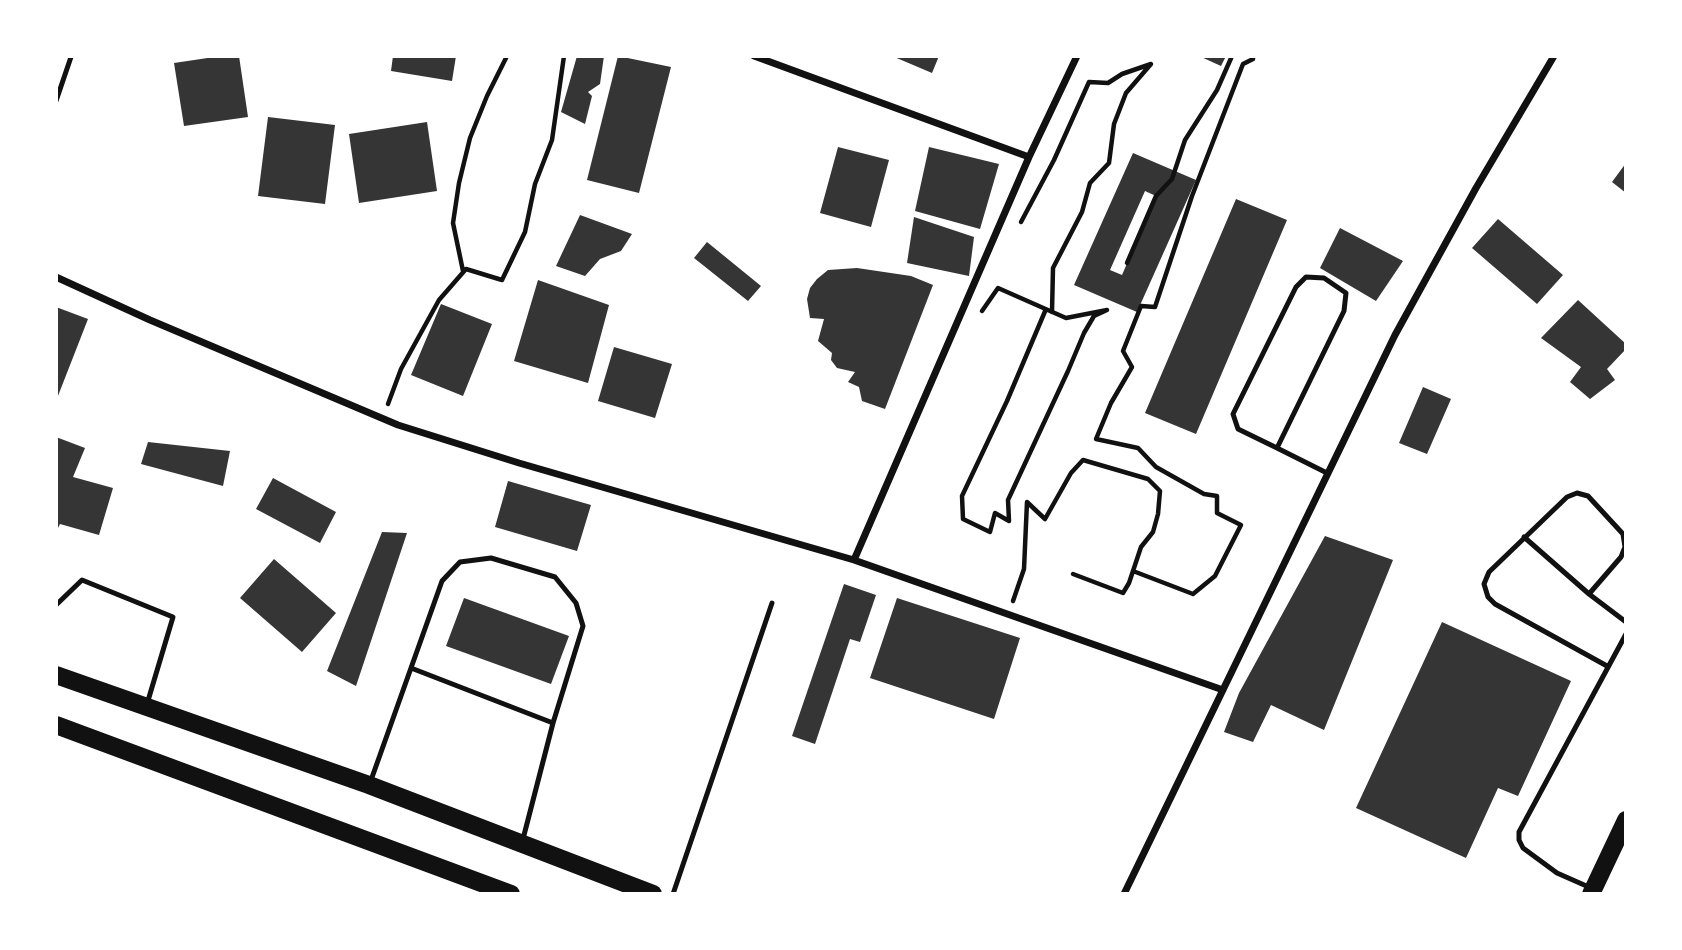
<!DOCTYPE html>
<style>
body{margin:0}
#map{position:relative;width:1682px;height:950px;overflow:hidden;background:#fff;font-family:"Zilla Slab",serif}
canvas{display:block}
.frame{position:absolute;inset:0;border:58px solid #fff;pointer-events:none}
</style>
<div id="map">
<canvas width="1682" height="950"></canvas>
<div class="frame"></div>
</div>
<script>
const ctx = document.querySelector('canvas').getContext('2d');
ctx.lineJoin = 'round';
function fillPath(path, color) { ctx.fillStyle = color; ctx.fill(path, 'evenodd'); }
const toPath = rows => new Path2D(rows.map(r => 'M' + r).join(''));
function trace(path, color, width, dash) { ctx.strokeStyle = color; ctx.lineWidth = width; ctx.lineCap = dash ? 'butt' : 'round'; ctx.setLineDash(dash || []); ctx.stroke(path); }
fillPath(toPath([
 [221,56,239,56,248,117,184,126,174,63],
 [393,56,456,56,452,81,391,71],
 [577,56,604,56,600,84,588,92,592,96,585,124,561,112],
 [618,56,671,67,639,193,587,180],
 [892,56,939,56,932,73],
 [1199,56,1226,56,1221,66],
 [268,117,335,125,325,204,258,196],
 [427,122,437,191,359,203,349,134],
 [838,147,889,160,871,227,820,213],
 [929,147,999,164,980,229,915,211],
 [1133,153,1196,180,1137,312,1074,285],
 [1145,191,1156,196,1122,275,1110,270],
 [1626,163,1626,193,1612,182],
 [1236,199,1287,220,1196,434,1145,413],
 [580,215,632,234,621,251,600,259,585,276,556,266],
 [914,217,974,237,969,276,907,263],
 [1498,219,1563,275,1537,304,1472,248],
 [1340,228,1403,261,1376,301,1320,268],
 [707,242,761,286,748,301,694,258],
 [857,268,911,276,933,285,885,409,862,401,859,387,848,382,855,372,837,368,831,360,832,353,818,341,824,319,810,318,807,299,810,288,817,279,828,270],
 [538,280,609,305,588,383,514,361],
 [1578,300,1626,344,1626,349,1607,369,1615,380,1590,399,1570,382,1581,367,1541,338],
 [441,304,492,324,463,396,411,375],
 [56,307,88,319,56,401],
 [614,347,672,364,655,418,598,401],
 [1423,387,1451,399,1427,454,1399,443],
 [56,437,85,448,73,477,113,488,99,535,60,524,56,532],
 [148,442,230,451,223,486,141,464],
 [273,478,336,512,320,543,256,509],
 [508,481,591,505,577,551,495,527],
 [382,532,407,533,356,686,327,671],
 [1325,536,1393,560,1324,730,1271,705,1253,742,1224,732,1239,693],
 [274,559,336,613,302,652,240,598],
 [844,584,876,595,860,642,850,639,815,744,792,736],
 [464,598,569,636,551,684,446,646],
 [897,598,1020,638,994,719,870,678],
 [1442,622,1571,681,1518,796,1498,788,1466,858,1356,808]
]), '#353535');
trace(toPath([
 [1021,222,1054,160,1089,82,1108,83,1122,74,1151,64,1126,93,1114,124,1109,163,1090,183,1082,212,1053,268,1052,312],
 [1127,263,1156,196,1172,179,1185,140,1217,90,1232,56],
 [463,271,453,223,459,183,470,138,487,96,507,56],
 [982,311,998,288,1066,318,1107,310,1094,316,1084,333,1068,371,1008,500,1009,521,995,513,990,532,963,519,962,496,1007,401,1046,309],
 [388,404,401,369,439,300,466,269,502,280,525,232,535,184,552,140,564,56],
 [1133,571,1193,594,1215,576,1241,525,1217,513,1217,496,1204,494,1156,467,1138,448,1096,439,1111,403,1132,367,1123,351,1141,306,1155,307,1192,196,1243,64,1253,59,1253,56],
 [1013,601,1024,569,1027,502,1045,519,1071,473,1083,460,1148,479,1160,491,1158,514,1153,532,1141,547,1129,583,1123,593,1073,574]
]), '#111', 4.5);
trace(toPath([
 [56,101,71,57],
 [1277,448,1344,311,1346,293,1324,278,1306,277,1296,287,1233,414,1238,429,1277,448,1327,473],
 [1524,537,1589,594,1626,622],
 [1589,594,1621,557,1625,547,1623,534,1588,496,1577,493,1567,497,1489,572,1484,584,1488,597,1495,604,1607,666],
 [56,605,82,580,173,617,147,704],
 [411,668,553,723],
 [370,783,442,581,460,562,491,558,555,577,576,603,583,626,553,723,523,839],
 [1591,888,1557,873,1523,848,1519,840,1519,832,1626,634],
 [673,894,772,603]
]), '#111', 5);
trace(toPath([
 [754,56,1029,157],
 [56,277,150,320,398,425,519,463,854,560,1223,690],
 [854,560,1029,157,1077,56],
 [1124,894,1395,335,1476,188,1554,56]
]), '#111', 7);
trace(toPath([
 [56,675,369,785,653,894],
 [56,725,511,894],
 [1591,894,1626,820]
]), '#111', 18);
</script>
